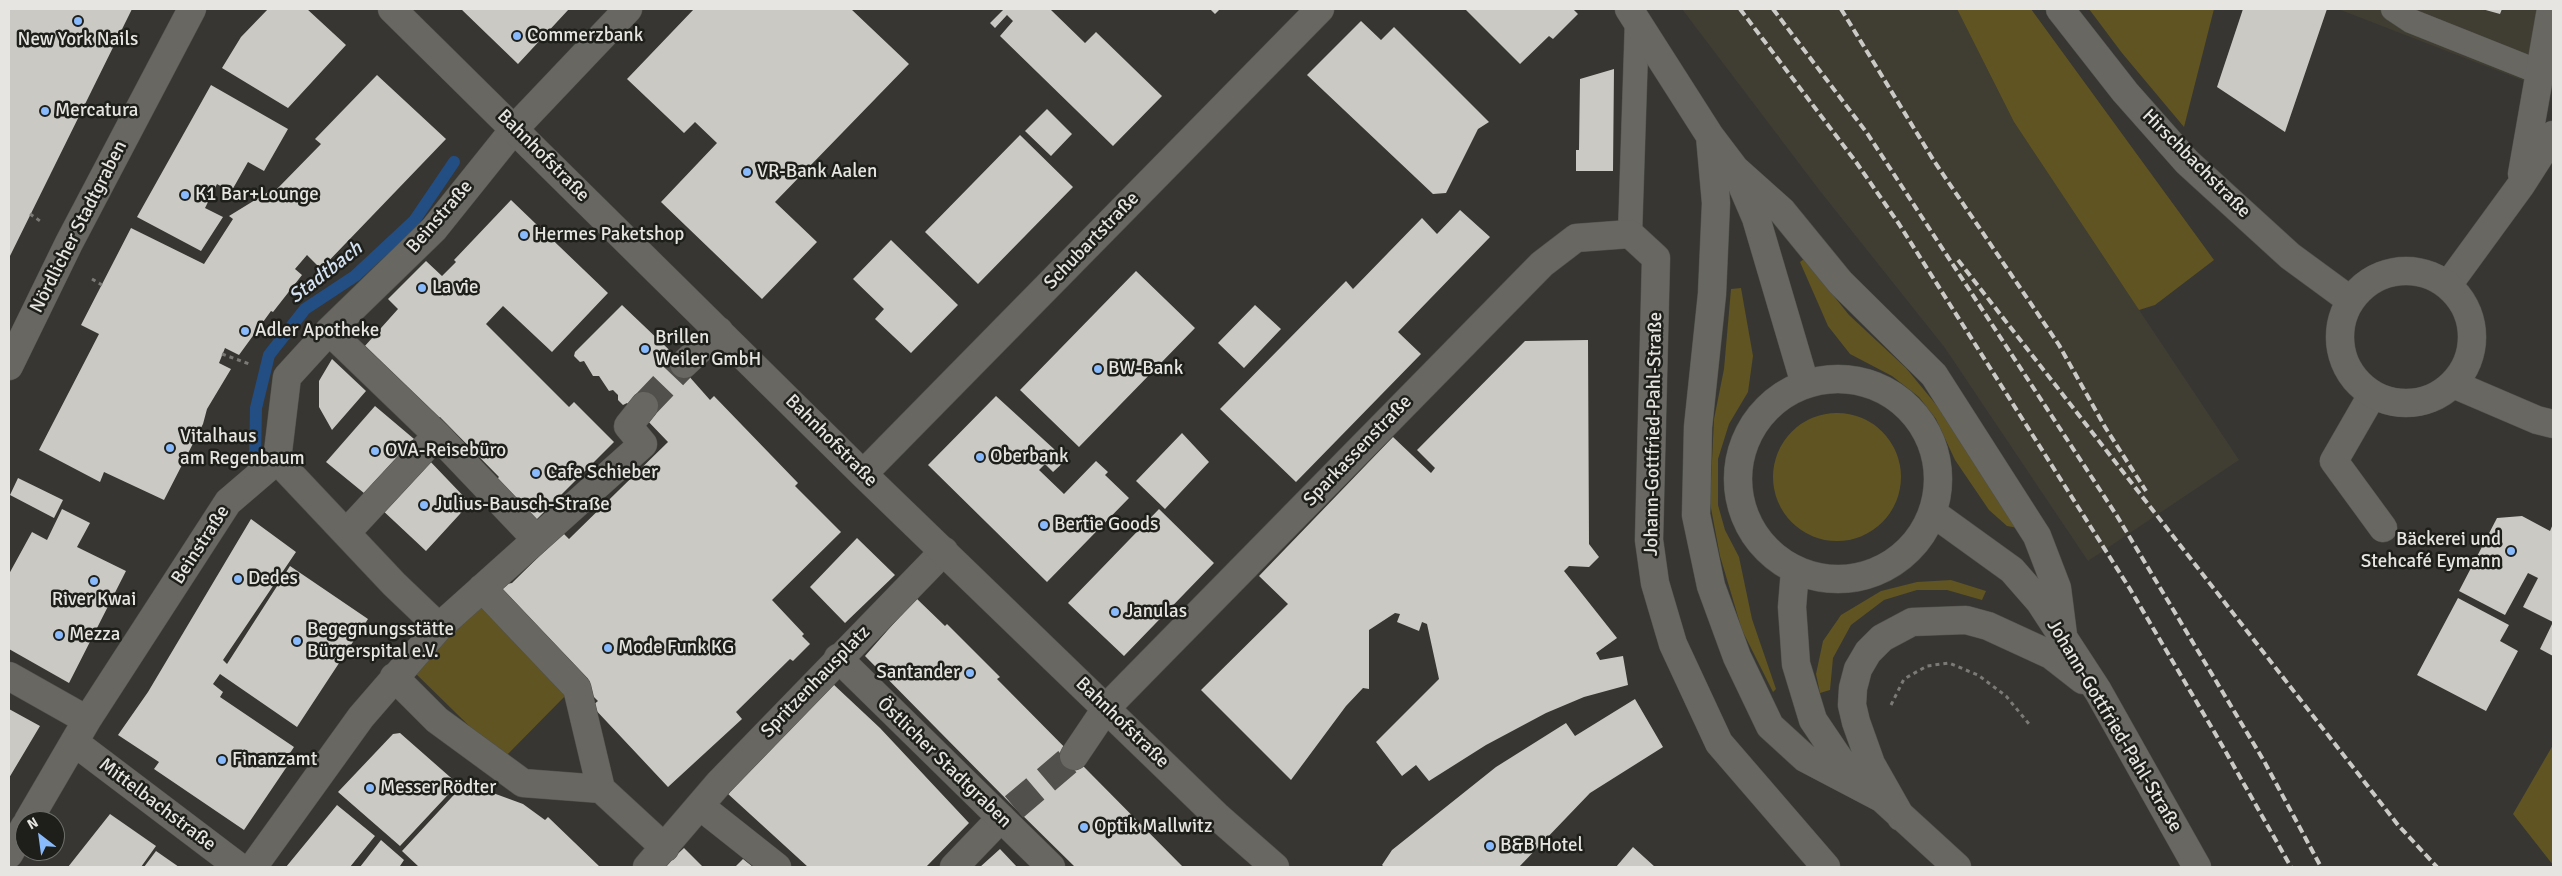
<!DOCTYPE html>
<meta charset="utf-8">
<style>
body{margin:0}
#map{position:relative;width:2562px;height:876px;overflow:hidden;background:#373632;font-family:Signika,sans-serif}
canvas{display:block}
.frame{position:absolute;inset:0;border:10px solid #e6e5e2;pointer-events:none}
.north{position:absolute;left:15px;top:811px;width:50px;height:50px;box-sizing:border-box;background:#1e1e1b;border:1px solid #6e6e6b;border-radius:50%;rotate:330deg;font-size:14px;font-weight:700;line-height:20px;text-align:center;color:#e6e5e2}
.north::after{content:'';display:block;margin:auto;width:18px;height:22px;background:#88bafc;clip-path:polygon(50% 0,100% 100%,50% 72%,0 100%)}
</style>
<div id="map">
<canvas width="2562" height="876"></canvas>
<div class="frame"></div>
<div class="north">N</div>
</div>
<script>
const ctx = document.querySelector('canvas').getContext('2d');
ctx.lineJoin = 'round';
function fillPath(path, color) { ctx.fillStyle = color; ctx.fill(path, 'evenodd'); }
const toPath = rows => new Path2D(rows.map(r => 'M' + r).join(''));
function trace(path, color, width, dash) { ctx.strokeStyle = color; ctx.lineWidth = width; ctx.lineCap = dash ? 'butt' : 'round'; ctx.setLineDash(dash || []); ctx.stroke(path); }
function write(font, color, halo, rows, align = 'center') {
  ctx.font = font + ' Signika,sans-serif'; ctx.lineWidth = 5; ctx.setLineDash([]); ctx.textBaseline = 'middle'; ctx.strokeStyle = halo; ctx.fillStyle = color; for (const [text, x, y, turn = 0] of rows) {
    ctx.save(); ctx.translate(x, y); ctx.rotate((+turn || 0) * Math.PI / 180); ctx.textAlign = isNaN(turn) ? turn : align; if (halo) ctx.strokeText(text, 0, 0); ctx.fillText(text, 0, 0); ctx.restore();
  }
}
fillPath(toPath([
 [1682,9,1957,9,2014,122,2239,460,2088,561,1945,348,1820,191],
 [2338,9,2553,9,2545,89]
]), '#403d33');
fillPath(toPath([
 [1957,9,2031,9,2214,260,2155,305,2139,310,2014,122],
 [2089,9,2214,9,2184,127,2122,53],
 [1804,259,1849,315,1906,368,1943,413,2018,528,2007,526,1989,510,1955,460,1936,419,1919,397,1892,376,1850,354,1828,326,1800,262],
 [1741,288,1753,356,1748,392,1729,424,1718,459,1718,505,1725,530,1739,557,1752,619,1776,689,1773,692,1742,630,1720,556,1710,503,1714,419,1724,369,1731,289],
 '1773 477a64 64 0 1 1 128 0a64 64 0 1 1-128 0Z',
 [1951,580,1986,591,1982,600,1947,590,1917,590,1884,600,1851,625,1833,658,1830,690,1820,693,1816,674,1823,641,1841,615,1881,591,1917,582],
 [479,600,571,690,503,759,411,669],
 [2553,745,2553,865,2513,814]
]), '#5f5422');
trace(toPath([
 [255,459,256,408,269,355,305,309,355,276,414,221,454,162]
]), '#224e84', 12);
fillPath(toPath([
 [9,9,132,9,9,258],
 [268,9,307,9,346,45,288,108,222,68,241,37],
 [461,9,569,9,518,64],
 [694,9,851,9,909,64,775,202,817,242,762,299,661,202,717,143,695,122,684,133,627,79],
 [1004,9,1050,9,1085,43,1096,32,1162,96,1113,146,1000,36,1013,21,1007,15,995,28,990,23],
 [1210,9,1220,9,1215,14],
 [1465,9,1573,9,1578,14,1553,39,1549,36,1520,64],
 [2243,9,2327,9,2285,132,2217,87],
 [2482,9,2502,9,2500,14],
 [1361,21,1381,40,1394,27,1489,122,1478,129,1446,193,1433,194,1307,75],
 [1614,69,1613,171,1576,171,1576,150,1579,150,1580,79],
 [377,75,446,139,321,269,307,255,295,269,302,275,273,312,271,311,239,355,225,348,219,363,231,369,207,409,203,424,164,500,104,472,100,482,39,450,99,334,81,325,131,228,204,264,233,219,229,216,273,189,276,190,321,144,315,139],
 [211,85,288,129,264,171,248,162,231,192,217,184,205,208,223,217,201,251,137,217],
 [1047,109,1072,134,1051,156,1025,131],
 [1020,135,1073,187,978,284,925,232],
 [511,200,608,293,552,352,503,306,486,324,569,407,574,402,614,442,532,524,492,484,499,477,440,417,438,418,364,347,398,309,388,299,426,261,442,276,456,262,454,260],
 [1460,210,1490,237,1398,332,1421,354,1296,482,1220,409,1346,281,1353,289,1422,218,1437,234],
 [891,240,958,305,911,353,875,319,884,309,853,279],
 [1136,271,1195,328,1079,447,1020,390],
 [622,305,684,364,687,374,710,400,714,396,798,483,795,486,841,532,772,600,804,634,802,636,810,644,793,661,790,659,736,712,742,719,668,787,592,706,598,701,587,690,588,679,498,586,512,583,563,533,569,539,668,442,644,417,627,403,623,405,618,400,618,395,613,390,609,391,599,376,593,376,584,361,580,362,574,356,575,352],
 [1255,305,1281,329,1244,368,1218,343],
 [1588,340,1589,544,1599,557,1589,567,1569,566,1564,571,1617,638,1596,653,1600,660,1623,656,1628,685,1584,697,1546,713,1486,745,1429,781,1416,765,1402,776,1376,742,1439,679,1427,624,1422,622,1419,631,1397,622,1400,614,1395,613,1369,630,1369,689,1363,688,1346,706,1291,780,1201,690,1288,604,1259,576,1393,437,1431,473,1435,468,1417,450,1525,341],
 [332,359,366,391,332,430,319,407,319,381],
 [996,396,1066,460,1053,472,1045,464,1039,470,1064,494,1096,461,1108,472,1105,475,1129,498,1047,582,928,465],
 [375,406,420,444,370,498,326,462],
 [1182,433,1209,462,1165,509,1136,481],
 [426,457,470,503,426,551,379,507],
 [18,478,63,500,54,518,10,495],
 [62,509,90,523,77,547,126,571,69,683,9,649,9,574,32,532,47,540],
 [1159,509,1214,563,1124,656,1068,603],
 [2522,516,2550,531,2553,524,2553,656,2540,649,2553,622,2523,607,2538,578,2528,573,2505,615,2459,591,2497,518],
 [251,519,296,552,223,660,227,664,290,566,368,619,297,727,220,674,213,684,223,692,220,697,294,747,286,759,290,762,244,830,154,769,159,762,118,735,148,692],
 [857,538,895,575,845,623,810,587],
 [916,598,945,626,947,624,1000,677,997,679,1183,867,1075,867,1010,803,865,656],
 [2458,598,2509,625,2500,641,2518,651,2486,711,2417,675],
 [833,684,880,728,969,823,926,867,808,867,727,793],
 [1635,699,1663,747,1590,793,1519,867,1384,867,1382,865,1392,850,1496,767,1566,723,1575,736],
 [9,709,40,726,9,778],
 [400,733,458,784,400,846,338,792,393,734],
 [472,779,493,793,523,804,545,820,548,817,600,867,419,867,402,851,463,785,465,786],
 [337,805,375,836,350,867,286,867],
 [110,814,156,846,141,867,68,867],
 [381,840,404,860,400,866,402,867,360,867],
 [1633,847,1655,867,1616,867],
 [684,848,703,867,664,867],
 [1000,849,1017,867,980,867],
 [156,851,179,867,144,867],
 [743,859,753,867,735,867]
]), '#cac9c3');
trace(toPath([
 [644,406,684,364]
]), '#51504c', 28, [28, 14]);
trace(toPath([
 [1014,807,1074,756]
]), '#51504c', 28, [28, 14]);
const service = toPath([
 [2393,9,2411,21,2539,72],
 [1630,234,1637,20]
]);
const pedestrian = toPath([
 [329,331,437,435,536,539],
 [684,364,719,331],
 [277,460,394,584,439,627],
 [346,533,437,435],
 [482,588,577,688,601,789],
 [9,676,87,720],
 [394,677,437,720,523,783,601,789,665,848],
 [74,742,239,867],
 [700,806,777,867],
 [28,821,87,720,228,502,277,460,287,377,329,331,434,229,515,128],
 [9,854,25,826],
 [253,867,361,717,439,627,643,444,628,426,644,406],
 [647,867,719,783,944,551],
 [954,867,1001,818]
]);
const minor = toPath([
 [392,9,863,474,1218,817,1275,867],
 [515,128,628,9],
 [2522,174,2551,9],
 [2448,285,2521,185,2553,135],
 [9,366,69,243,192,9],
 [2372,395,2334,461,2383,528],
 [863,474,1320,9],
 [838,658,1051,867],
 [1074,756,1107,707,1542,264,1576,238,1630,234,1656,258,1649,540,1655,583,1673,644,1719,743,1826,867]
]);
const tertiary = toPath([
 [2060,9,2125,92,2187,162,2290,256,2350,300],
 '2340 337a66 66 0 1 1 132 0a66 66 0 1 1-132 0Z',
 [2453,384,2537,420,2553,424]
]);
const secondary = toPath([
 [1629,9,1710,136,1735,169,1756,218,1805,384],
 [1710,136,1716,203,1712,294,1698,427,1696,515,1711,586,1737,657,1770,726,1805,758,1885,800],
 [1735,169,1782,211,1840,282,1934,375,2037,536,2057,588,2063,635],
 '1738 479a100 100 0 1 1 200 0a100 100 0 1 1-200 0Z',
 [1933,513,2012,570,2040,602,2098,691,2197,867],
 [1795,570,1792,607,1796,664,1813,720,1840,760,1957,867],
 [1901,817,1871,764,1856,722,1852,705,1853,688,1858,669,1868,652,1882,638,1912,622,1966,620,1988,626,2051,655,2083,680]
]);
trace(service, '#52524d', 25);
trace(pedestrian, '#52524d', 29);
trace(minor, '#52524d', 29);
trace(tertiary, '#52524d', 29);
trace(secondary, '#52524d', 29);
trace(toPath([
 [30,214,40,221],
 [92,279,102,285],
 [222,354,252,365],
 [1891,705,1904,679,1927,666,1949,663,1978,675,2006,696,2029,724]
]), '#7b7a77', 3, [4, 4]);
trace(service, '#686762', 24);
trace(pedestrian, '#686762', 28);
trace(minor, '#686762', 28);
trace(tertiary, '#686762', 28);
trace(secondary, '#686762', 28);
trace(toPath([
 [1740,9,1856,162,1899,224,2130,589,2219,740,2291,867],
 [1773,9,1867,133,2117,516,2264,761,2321,867],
 [1841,9,1934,161,2059,345,2105,427,2146,491],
 [1958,260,2398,825,2437,867]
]), '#cbcac7', 4, [8, 4]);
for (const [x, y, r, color] of [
 [78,21,5,"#88bafc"],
 [517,36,5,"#88bafc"],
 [45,111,5,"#88bafc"],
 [747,172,5,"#88bafc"],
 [185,195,5,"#88bafc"],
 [524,235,5,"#88bafc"],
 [422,288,5,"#88bafc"],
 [245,331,5,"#88bafc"],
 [645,349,5,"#88bafc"],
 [1098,369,5,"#88bafc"],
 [170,448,5,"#88bafc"],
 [375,451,5,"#88bafc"],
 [980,457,5,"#88bafc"],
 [536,473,5,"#88bafc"],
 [424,505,5,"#88bafc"],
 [1044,525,5,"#88bafc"],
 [2511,551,5,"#88bafc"],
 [238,579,5,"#88bafc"],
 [94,581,5,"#88bafc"],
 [1115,612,5,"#88bafc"],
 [59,635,5,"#88bafc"],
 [297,641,5,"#88bafc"],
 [608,648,5,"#88bafc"],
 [970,673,5,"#88bafc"],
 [222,760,5,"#88bafc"],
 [370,788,5,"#88bafc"],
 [1084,827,5,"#88bafc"],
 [1490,846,5,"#88bafc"]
]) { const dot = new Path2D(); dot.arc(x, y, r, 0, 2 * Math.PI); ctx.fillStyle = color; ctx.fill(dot); trace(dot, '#1e1e1b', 2); }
write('19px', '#e6e5e2', '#1e1e1b', [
 ["Commerzbank",527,36],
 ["New York Nails",78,40,"center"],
 ["Mercatura",55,111],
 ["VR-Bank Aalen",757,172],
 ["K1 Bar+Lounge",195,195],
 ["Hermes Paketshop",534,235],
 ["La vie",432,288],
 ["Adler Apotheke",255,331],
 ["Brillen",655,338],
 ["Weiler GmbH",655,360],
 ["BW-Bank",1108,369],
 ["Vitalhaus",180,437],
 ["am Regenbaum",180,459],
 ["OVA-Reisebüro",385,451],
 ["Oberbank",990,457],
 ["Cafe Schieber",546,473],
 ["Julius-Bausch-Straße",434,505],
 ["Bertie Goods",1054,525],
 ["Bäckerei und",2501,540,"right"],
 ["Stehcafé Eymann",2501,562,"right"],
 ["Dedes",248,579],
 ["River Kwai",94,600,"center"],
 ["Janulas",1125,612],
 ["Begegnungsstätte",307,630],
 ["Bürgerspital e.V.",307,652],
 ["Mezza",69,635],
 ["Mode Funk KG",618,648],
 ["Santander",960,673,"right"],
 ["Finanzamt",232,760],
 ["Messer Rödter",380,788],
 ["Optik Mallwitz",1094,827],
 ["B&B Hotel",1500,846]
], 'left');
write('19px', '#e6e5e2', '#1e1e1b', [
 ["Bahnhofstraße",543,156,45],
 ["Hirschbachstraße",2196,164,45],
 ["Beinstraße",440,217,-49],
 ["Nördlicher Stadtgraben",79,227,-63],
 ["Schubartstraße",1092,241,-46],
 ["Johann-Gottfried-Pahl-Straße",1654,434,-89],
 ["Bahnhofstraße",831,441,45],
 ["Sparkassenstraße",1358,451,-46],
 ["Beinstraße",201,545,-57],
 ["Spritzenhausplatz",816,682,-46],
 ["Bahnhofstraße",1122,723,44],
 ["Johann-Gottfried-Pahl-Straße",2114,726,59],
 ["Östlicher Stadtgraben",944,763,44],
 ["Mittelbachstraße",157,805,37]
]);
write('italic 20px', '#d4e1f1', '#1e1e1b', [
 ["Stadtbach",326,273,-38]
]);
</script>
